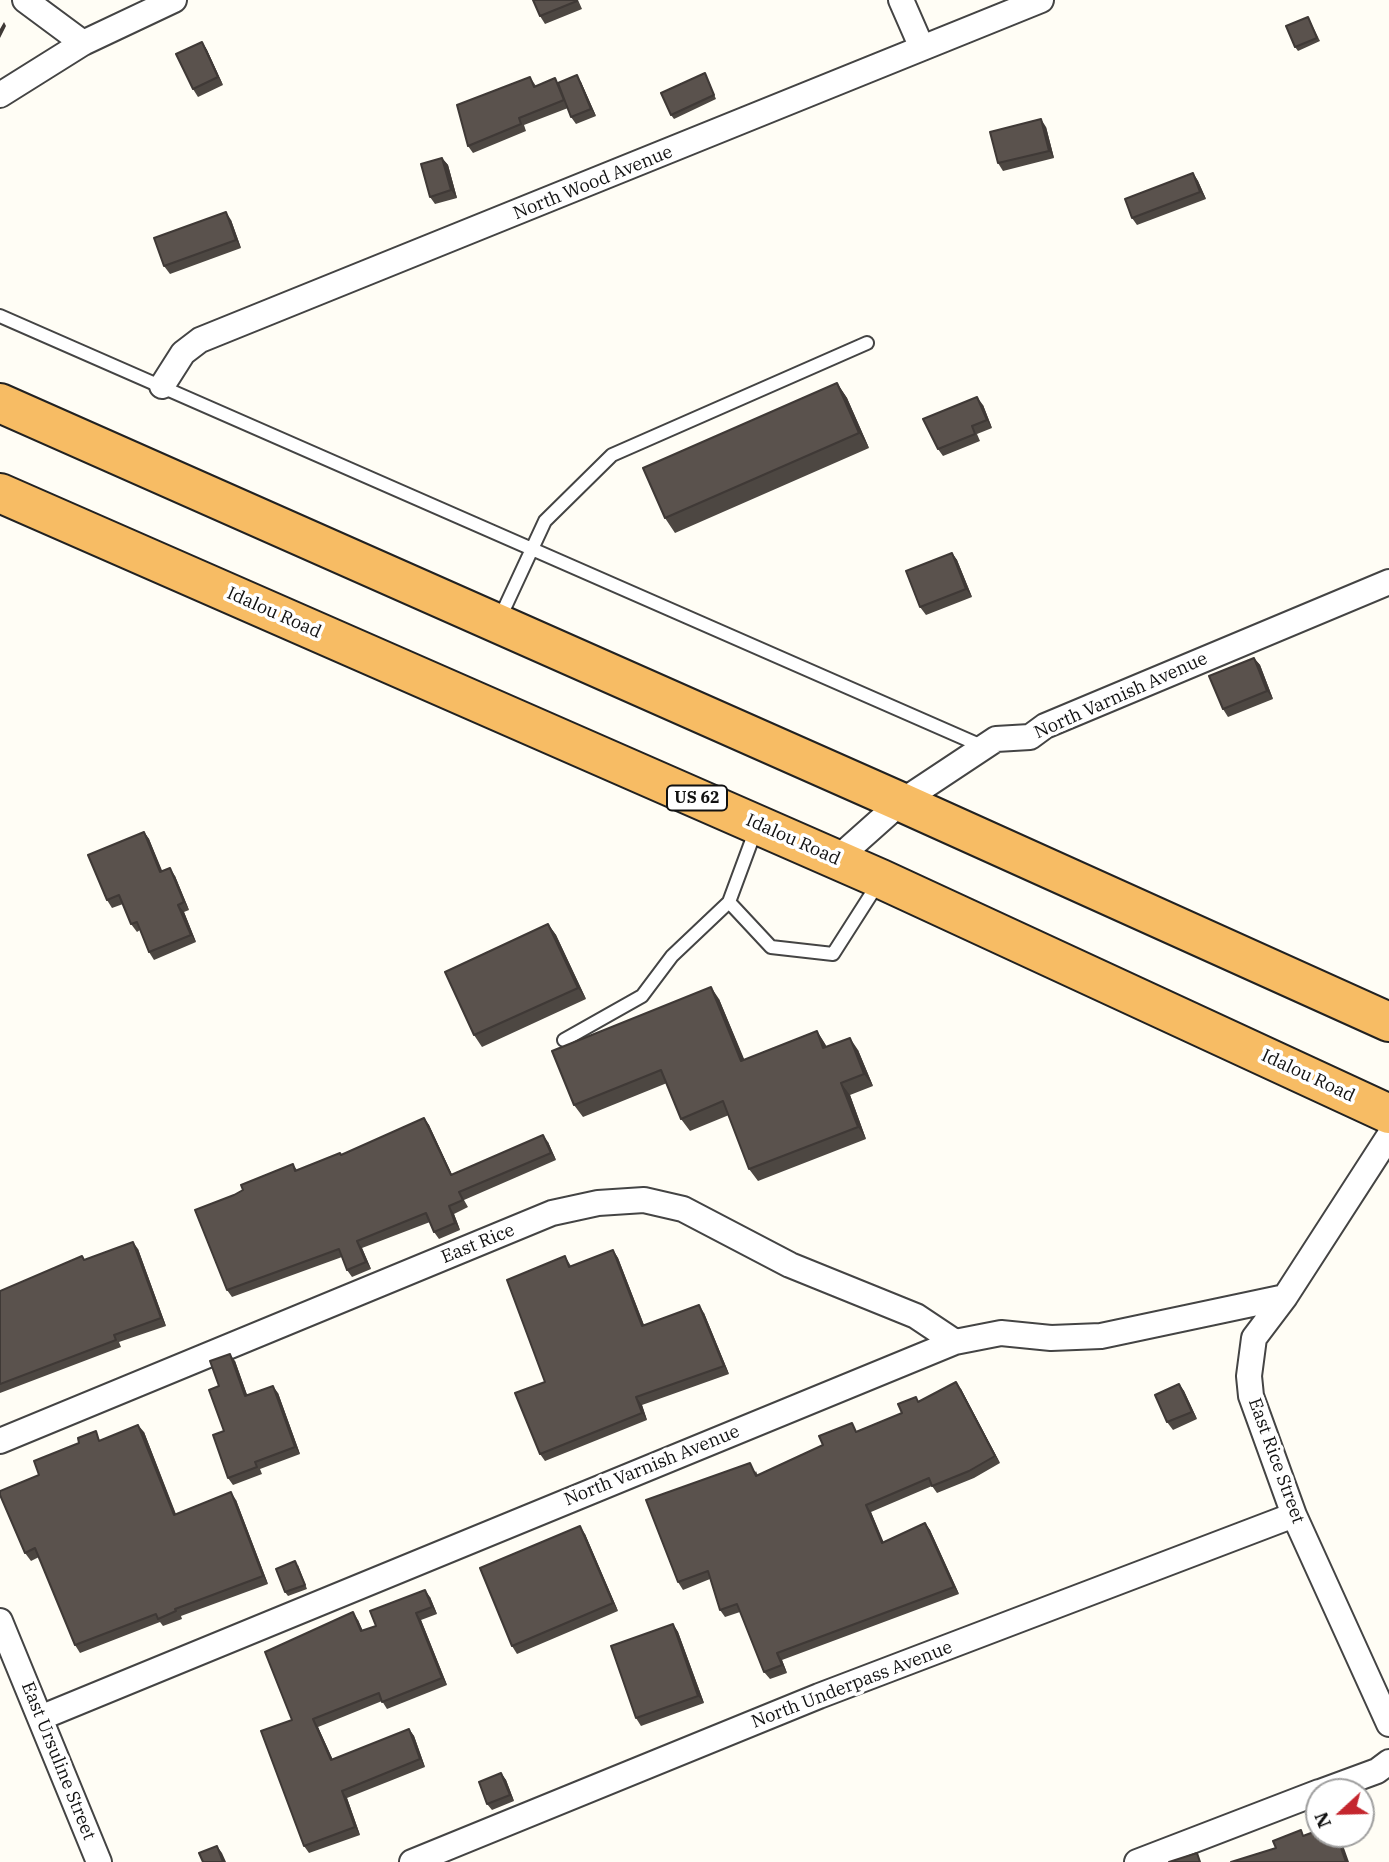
<!DOCTYPE html>
<style>
body{margin:0}
#map{position:relative;width:1389px;height:1862px;overflow:hidden;background:#fffdf5;font-family:"IBM Plex Serif",serif}
canvas{display:block}
.north{position:absolute;left:1305px;top:1778px;width:70px;height:70px;box-sizing:border-box;background:#fff;border:2px solid #a0a0a0;border-radius:50%;rotate:248deg;font-size:19px;font-weight:700;line-height:28px;text-align:center;color:#111}
.north::after{content:'';display:block;margin:auto;width:24px;height:32px;background:#c4262e;clip-path:polygon(50% 0,100% 100%,50% 72%,0 100%)}
</style>
<div id="map">
<canvas width="1389" height="1862"></canvas>
<div class="north">N</div>
</div>
<script>
const ctx = document.querySelector('canvas').getContext('2d');
ctx.lineJoin = 'round';
const toPath = rows => new Path2D(rows.map(r => 'M' + r).join(''));
function trace(path, color, width, dash) { ctx.strokeStyle = color; ctx.lineWidth = width; ctx.lineCap = dash ? 'butt' : 'round'; ctx.setLineDash(dash || []); ctx.stroke(path); }
function fillPath(path, color) { ctx.fillStyle = color; ctx.fill(path, 'evenodd'); }
function write(font, color, halo, rows, align = 'center') {
  ctx.font = font + ' "IBM Plex Serif",serif'; ctx.lineWidth = 7; ctx.setLineDash([]); ctx.textBaseline = 'middle'; ctx.strokeStyle = halo; ctx.fillStyle = color; for (const [text, x, y, turn = 0] of rows) {
    ctx.save(); ctx.translate(x, y); ctx.rotate((+turn || 0) * Math.PI / 180); ctx.textAlign = isNaN(turn) ? turn : align; if (halo) ctx.strokeText(text, 0, 0); ctx.fillText(text, 0, 0); ctx.restore();
  }
}
const service = toPath([
 [0,316,984,747],
 [499,620,545,521,612,455,867,343],
 [756,829,729,902,771,947,833,954,879,882],
 [564,1040,642,996,672,956,729,902]
]);
const minor = toPath([
 [25,0,83,43],
 [901,0,922,48],
 [0,95,83,43,174,0],
 [162,386,183,353,200,340,1041,0],
 [837,859,901,802,996,739,1030,737,1045,726,1389,582],
 [1389,1136,1285,1297,1254,1338,1249,1376,1251,1396,1294,1515,1389,1724],
 [0,1441,552,1213,598,1203,644,1200,683,1209,790,1265,916,1316,955,1342],
 [0,1621,99,1862],
 [40,1718,955,1342,1001,1333,1051,1338,1101,1336,1285,1297],
 [1320,1792,1377,1771,1389,1762],
 [412,1862,819,1696,1294,1515],
 [1137,1862,1319,1792]
]);
const trunk = toPath([
 [0,403,901,802,1389,1022],
 [0,493,881,879,1389,1114]
]);
trace(service, '#444', 16);
trace(minor, '#444', 28);
trace(trunk, '#222', 42);
trace(service, '#fff', 12);
trace(minor, '#fff', 24);
trace(trunk, '#f7bc64', 38);
fillPath(toPath([
 [533,0,578,0,582,9,545,24,540,16],
 [1308,17,1320,41,1298,51,1295,47],
 [202,42,207,50,223,85,198,97,193,89],
 [705,73,716,99,674,119,671,115],
 [530,77,536,86,559,83,581,82,596,116,576,124,571,117,568,108,524,125,526,131,473,153,468,146],
 [1046,127,1054,158,1003,171,998,163],
 [442,158,448,165,457,198,435,204,430,197],
 [1193,173,1198,181,1206,199,1137,225,1132,218],
 [231,220,241,248,170,274,164,266],
 [837,383,847,398,869,448,675,533,665,518],
 [983,405,992,428,977,434,980,441,943,456,938,449],
 [952,553,957,560,972,597,926,615,920,607],
 [1254,658,1260,665,1273,699,1228,717,1223,709],
 [144,832,149,839,162,872,175,876,189,910,184,912,196,942,154,960,149,952,140,930,137,932,131,924,123,904,112,908,107,900],
 [548,924,556,935,586,999,482,1047,474,1035],
 [719,999,744,1060,817,1031,827,1047,858,1050,873,1086,850,1095,866,1139,758,1181,749,1169,729,1115,690,1131,681,1119,667,1083,583,1117,574,1105],
 [424,1118,429,1125,452,1175,548,1142,556,1160,464,1200,468,1207,454,1214,460,1230,439,1239,434,1232,430,1222,362,1248,371,1269,352,1277,347,1270,342,1257,232,1297,227,1290,234,1195,293,1164,297,1170,342,1155],
 [138,1249,166,1326,119,1342,121,1347,0,1393,0,1291,85,1260],
 [613,1250,618,1258,644,1325,704,1313,729,1374,642,1405,647,1420,545,1461,540,1454,545,1382,565,1256,571,1266],
 [235,1361,247,1395,278,1393,300,1454,260,1469,262,1474,233,1485,228,1478,219,1386],
 [1179,1384,1184,1391,1197,1419,1173,1430,1167,1422],
 [961,1389,1000,1463,974,1478,937,1493,932,1486,871,1512,883,1542,925,1523,930,1530,959,1594,782,1660,787,1673,770,1679,764,1672,740,1612,725,1617,720,1610,710,1579,683,1590,678,1582,756,1471,758,1476,857,1431,902,1413,919,1401],
 [144,1432,176,1514,236,1500,268,1584,181,1616,182,1619,163,1626,160,1622,80,1653,75,1645,39,1557,31,1561,25,1553,39,1475,101,1440],
 [585,1534,618,1611,517,1654,512,1646],
 [298,1565,307,1589,288,1596,285,1592],
 [430,1597,437,1614,421,1620,447,1685,387,1709,382,1701,318,1727,333,1760,409,1729,414,1736,425,1767,347,1798,360,1835,309,1853,304,1846,292,1720,358,1620,363,1631,376,1626],
 [673,1624,678,1632,704,1703,641,1726,636,1718],
 [501,1773,506,1780,514,1801,492,1810,487,1804]
]), '#4d4742');
fillPath(toPath([
 [4,22,6,26,0,38,0,29],
 [202,42,207,50,223,85,218,77],
 [577,75,581,82,596,116,591,109],
 [1041,119,1046,127,1054,158,1049,151],
 [442,158,448,165,457,198,451,190],
 [1193,173,1198,181,1206,199,1200,192],
 [226,212,231,220,241,248,236,240],
 [837,383,847,398,869,448,859,433],
 [977,397,983,405,992,428,987,420],
 [952,553,957,560,972,597,966,589],
 [1254,658,1260,665,1273,699,1267,691],
 [144,832,149,839,166,880,160,872],
 [170,868,175,876,189,910,184,902],
 [178,905,184,912,196,942,191,935],
 [548,924,556,935,586,999,578,988],
 [711,987,719,999,750,1073,741,1061],
 [817,1031,825,1044,832,1061,823,1048],
 [850,1038,858,1050,873,1086,864,1074],
 [841,1083,850,1095,866,1139,858,1127],
 [424,1118,429,1125,456,1183,451,1175],
 [543,1135,548,1142,556,1160,551,1153],
 [449,1206,454,1214,460,1230,455,1223],
 [357,1241,362,1248,371,1269,366,1262],
 [133,1242,138,1249,166,1326,161,1318],
 [613,1250,618,1258,647,1333,642,1326],
 [699,1305,704,1313,729,1374,724,1366],
 [230,1354,235,1361,250,1403,245,1396],
 [956,1382,961,1389,1000,1463,995,1456],
 [1179,1384,1184,1391,1197,1419,1192,1412],
 [273,1386,278,1393,300,1454,295,1447],
 [636,1397,642,1405,647,1420,642,1413],
 [138,1425,144,1432,179,1523,174,1515],
 [231,1492,236,1500,268,1584,263,1576],
 [866,1505,871,1512,887,1550,882,1543],
 [925,1523,930,1530,959,1594,954,1587],
 [580,1526,585,1534,618,1611,613,1603],
 [425,1590,430,1597,437,1614,432,1607],
 [353,1612,358,1620,366,1639,361,1631],
 [416,1613,421,1620,447,1685,442,1678],
 [673,1624,678,1632,704,1703,698,1696],
 [777,1653,782,1660,787,1673,782,1665],
 [313,1719,318,1727,336,1767,331,1760],
 [409,1729,414,1736,425,1767,420,1759],
 [501,1773,506,1780,514,1801,510,1795],
 [342,1791,347,1798,360,1835,355,1827],
 [1336,1834,1339,1834,1349,1862,1346,1862],
 [217,1846,222,1853,226,1862,223,1862]
]), '#3f3936');
const building = toPath([
 [533,0,576,0,577,1,540,16,533,0],
 [1308,17,1317,38,1295,47,1286,26,1308,17],
 [202,42,218,77,193,89,176,54,202,42],
 [705,73,714,95,671,115,661,93,705,73],
 [577,75,591,109,571,117,558,83,577,75],
 [530,77,534,87,555,78,564,100,519,118,521,124,468,146,457,105,530,77],
 [1041,119,1049,151,998,163,990,132,1041,119],
 [442,158,451,190,430,197,421,164,442,158],
 [1193,173,1200,192,1132,218,1125,199,1193,173],
 [226,212,236,240,164,266,154,238,226,212],
 [837,383,859,433,665,518,643,468,837,383],
 [977,397,987,420,972,426,975,434,938,449,923,419,977,397],
 [952,553,966,589,920,607,906,571,952,553],
 [1254,658,1267,691,1223,709,1209,676,1254,658],
 [144,832,160,872,170,868,184,902,178,905,191,935,149,952,137,922,131,924,119,895,107,900,88,855,144,832],
 [548,924,578,988,474,1035,445,972,548,924],
 [711,987,741,1061,817,1031,823,1048,850,1038,864,1074,841,1083,858,1127,749,1169,723,1101,681,1119,661,1070,574,1105,552,1051,711,987],
 [424,1118,451,1175,543,1135,551,1153,459,1192,463,1200,449,1206,455,1223,434,1232,426,1213,357,1241,366,1262,347,1270,339,1249,227,1290,195,1210,234,1195,243,1190,241,1185,293,1164,295,1171,340,1153,341,1155,424,1118],
 [133,1242,161,1318,114,1335,116,1340,0,1384,0,1291,82,1256,84,1260,133,1242],
 [613,1250,642,1326,699,1305,724,1366,636,1397,642,1413,540,1454,515,1393,545,1382,507,1280,565,1256,569,1267,613,1250],
 [230,1354,245,1396,273,1386,295,1447,255,1462,257,1467,228,1478,213,1435,224,1431,209,1390,219,1386,210,1361,230,1354],
 [956,1382,995,1456,969,1471,932,1486,929,1478,866,1505,882,1543,925,1523,954,1587,777,1653,782,1665,764,1672,737,1604,720,1610,708,1571,678,1582,646,1500,750,1463,756,1476,823,1445,819,1436,852,1423,856,1432,902,1413,898,1404,916,1397,918,1402,956,1382],
 [1179,1384,1192,1412,1167,1422,1155,1395,1179,1384],
 [138,1425,174,1515,231,1492,263,1576,175,1609,176,1611,158,1619,156,1614,75,1645,35,1548,25,1553,0,1495,0,1491,39,1475,34,1461,79,1443,78,1438,96,1431,99,1441,138,1425],
 [580,1526,613,1603,512,1646,480,1568,580,1526],
 [295,1561,305,1585,285,1592,276,1569,295,1561],
 [425,1590,432,1607,416,1613,442,1678,382,1702,379,1693,313,1719,331,1760,409,1729,420,1759,342,1791,355,1827,304,1846,261,1731,292,1720,265,1652,353,1612,361,1631,376,1626,370,1611,425,1590],
 [673,1624,698,1696,636,1718,611,1646,673,1624],
 [501,1773,510,1795,487,1804,479,1782,501,1773],
 [1301,1830,1303,1836,1319,1830,1319,1834,1336,1834,1346,1862,1231,1862,1276,1848,1273,1841,1301,1830],
 [217,1846,223,1862,203,1862,199,1853,217,1846],
 [1197,1853,1200,1862,1169,1862,1197,1853]
]);
fillPath(building, '#5a524d');
trace(building, '#3f3936', 2);
for (const [x, y, w] of [
 [697,798,60]
]) { const box = new Path2D(); box.roundRect(x - w / 2, y - 12.5, w, 25, 5); ctx.fillStyle = '#fff'; ctx.fill(box); trace(box, '#111', 2); }
write('bold 16px', '#111', null, [
 ["US 62",697,798]
]);
write('18px', '#111', '#fff', [
 ["North Wood Avenue",593,183,-22],
 ["Idalou Road",274,613,24],
 ["North Varnish Avenue",1121,696,-24],
 ["Idalou Road",793,840,24],
 ["Idalou Road",1308,1076,25],
 ["East Rice",478,1244,-22],
 ["East Rice Street",1276,1461,70],
 ["North Varnish Avenue",652,1466,-22],
 ["North Underpass Avenue",852,1685,-21],
 ["East Ursuline Street",58,1761,68]
]);
</script>
